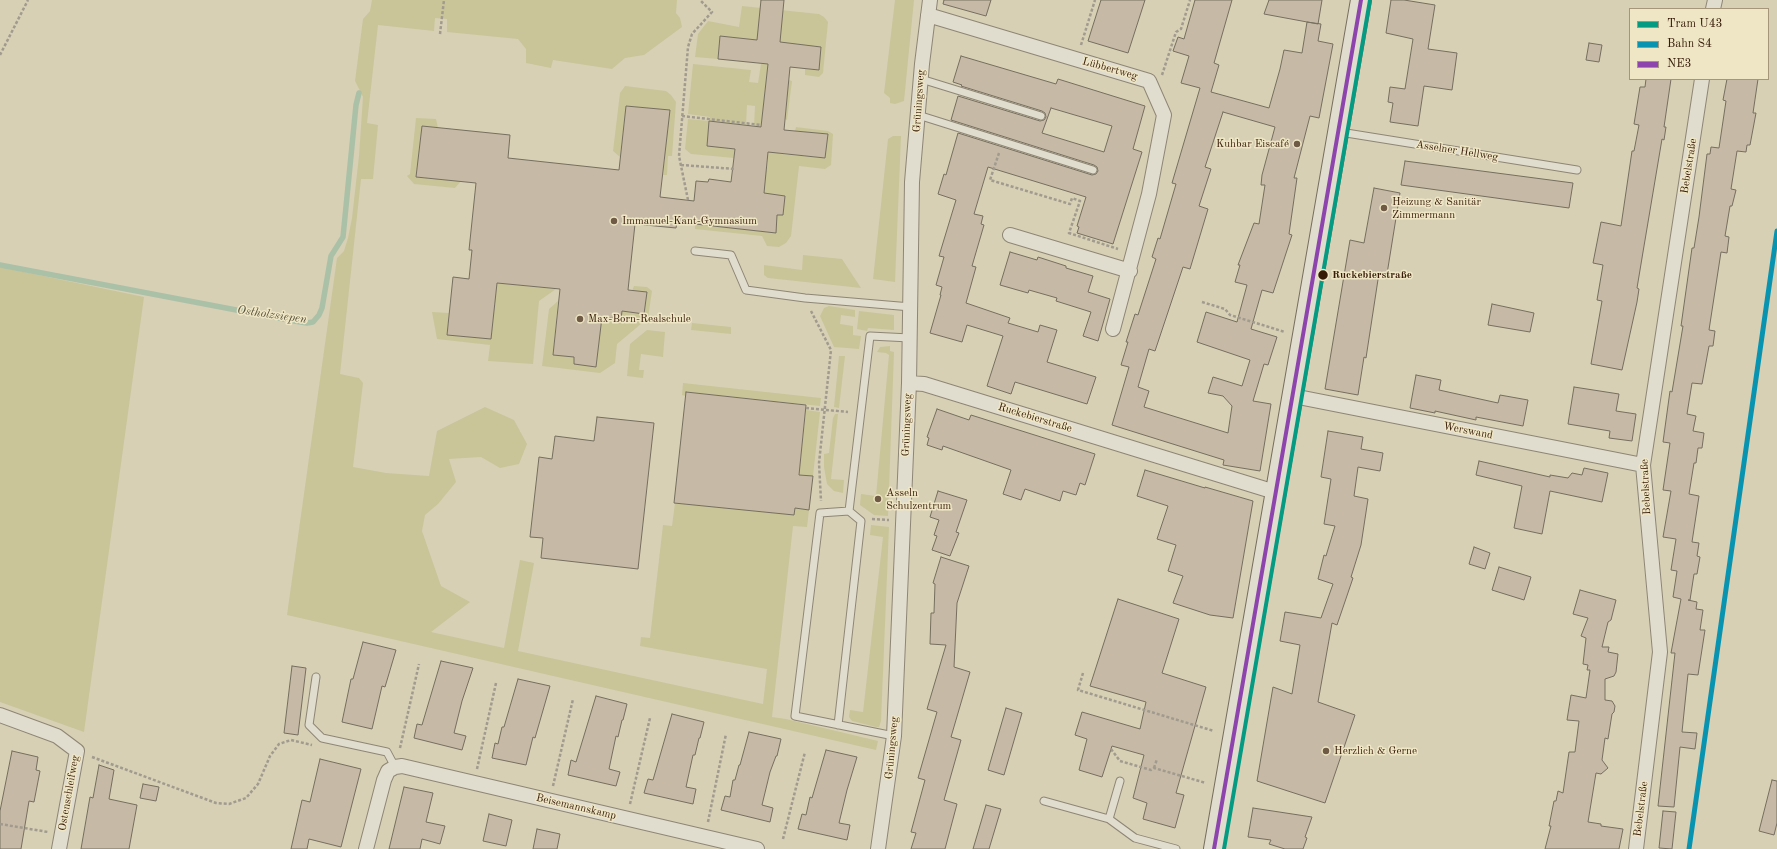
<!DOCTYPE html>
<meta charset="utf-8">
<style>
body{margin:0}
#map{position:relative;width:1777px;height:849px;overflow:hidden;background:#d7d0b5;font-family:"Old Standard TT",serif}
canvas{display:block}
.legend{position:absolute;left:1629px;top:8px;width:140px;height:72px;box-sizing:border-box;background:#efe6c5;border:1px solid #a59579;margin:0;padding:5px 7px;list-style:none;font-size:12px;color:#361b08}
.legend li{display:flex;align-items:center;gap:8px;height:20px}
.legend b{width:20px;border:1px solid #a59579}
</style>
<div id="map">
<canvas width="1777" height="849"></canvas>
<ul class="legend">
<li><b style="height:5px;background:#059b83"></b>Tram U43</li>
<li><b style="height:5px;background:#0894b0"></b>Bahn S4</li>
<li><b style="height:5px;background:#8e44ad"></b>NE3</li>
</ul>
</div>
<script>
const ctx = document.querySelector('canvas').getContext('2d');
ctx.lineJoin = 'round';
function fillPath(path, color) { ctx.fillStyle = color; ctx.fill(path, 'evenodd'); }
const toPath = rows => new Path2D(rows.map(r => 'M' + r).join(''));
function trace(path, color, width, dash) { ctx.strokeStyle = color; ctx.lineWidth = width; ctx.lineCap = dash ? 'butt' : 'round'; ctx.setLineDash(dash || []); ctx.stroke(path); }
function write(font, color, halo, rows, align = 'center') {
  ctx.font = font + ' "Old Standard TT",serif'; ctx.lineWidth = 3; ctx.setLineDash([]); ctx.textBaseline = 'middle'; ctx.strokeStyle = halo; ctx.fillStyle = color; for (const [text, x, y, turn = 0] of rows) {
    ctx.save(); ctx.translate(x, y); ctx.rotate((+turn || 0) * Math.PI / 180); ctx.textAlign = isNaN(turn) ? turn : align; if (halo) ctx.strokeText(text, 0, 0); ctx.fillText(text, 0, 0); ctx.restore();
  }
}
fillPath(toPath([
 [372,0,677,0,676,13,680,18,682,27,644,55,625,58,612,69,553,60,551,68,526,63,526,49,518,39,447,32,447,19,435,18,434,31,378,25,367,123,378,125,373,179,361,179,340,374,359,378,363,383,353,467,386,473,429,476,437,431,485,407,514,420,527,444,519,464,500,468,481,457,449,459,456,482,438,504,425,515,422,531,441,586,470,602,431,632,504,648,520,560,534,563,518,651,763,704,767,669,640,646,641,637,650,638,663,525,672,526,675,503,794,515,795,508,809,510,807,527,793,526,772,717,786,719,878,741,876,750,287,615,337,258,344,251,348,238,352,218,359,156,363,97,355,81,363,19,370,11],
 [895,0,914,0,904,101,895,104,890,103,890,98,884,93],
 [742,6,819,14,824,17,828,22,823,73,819,77,805,75,805,69,819,70,821,47,720,36,718,59,695,57,698,34,708,21,739,27],
 [693,64,751,70,749,82,758,83,761,64,768,64,761,127,754,126,755,106,747,105,746,125,709,121,707,145,735,149,734,158,691,154,685,149,688,119,709,121,710,117,688,114],
 [789,80,792,81,787,120,785,119],
 [625,86,666,91,671,95,676,102,672,156,668,156,667,175,663,175,669,110,626,106,620,157,613,151,620,93],
 [416,118,436,119,438,128,422,126,416,177,461,181,455,188,414,184,407,176,410,174],
 [796,127,828,131,833,134,831,165,825,169,799,166,791,236,786,243,779,247,767,246,762,236,695,229,695,224,775,233,777,215,783,215,785,196,759,193,767,168,769,145,780,154,825,158,828,134,795,131],
 [893,136,901,136,895,282,873,279,888,139],
 [803,255,842,259,861,288,768,278,764,275,764,265,802,270],
 [0,267,144,297,84,732,0,702],
 [497,283,556,289,539,301,533,364,488,361,490,345,437,339,432,312,449,313,447,335,491,339],
 [634,286,647,287,652,291,648,318,617,344,615,363,600,373,542,366,549,309,558,301,553,355,574,357,574,364,596,367,602,317,621,319,622,311,644,314,632,291],
 [829,306,855,310,855,317,841,315,840,324,853,326,853,335,861,336,859,349,834,347,820,316,824,308],
 [859,311,894,315,894,330,868,328,867,331,857,329],
 [692,323,731,327,731,334,691,330],
 [647,330,665,332,663,357,641,354,639,370,644,370,643,378,627,376,630,344],
 [890,346,890,351,894,352,888,516,874,515,860,505,861,494,876,496,889,355,886,353,877,352,880,347],
 [839,356,845,356,839,408,834,407],
 [683,383,821,398,820,406,687,392,686,396,682,395],
 [806,410,820,412,813,476,799,475],
 [835,414,838,414,831,479,844,480,843,493,834,491,827,484,824,467,824,454,829,453,833,418],
 [871,525,889,527,881,721,879,727,876,727,852,721,849,717,850,710,863,712,883,537,870,535]
]), '#c9c598');
trace(toPath([
 [0,265,294,321,307,323,313,322,319,315,322,308,331,256,343,237,356,105,359,93]
]), '#aac1a8', 5.5);
const building = toPath([
 [761,0,784,0,780,42,821,47,819,70,790,67,784,130,828,134,825,158,768,152,764,193,785,196,783,215,777,215,776,233,677,222,676,228,635,224,628,290,647,292,644,314,622,311,621,319,602,317,596,367,574,364,574,357,553,355,560,289,497,283,491,339,447,335,453,277,469,279,472,250,469,250,476,183,416,177,422,126,510,135,508,158,619,170,626,106,670,110,660,197,694,201,696,181,708,182,709,179,731,182,735,149,707,146,709,121,761,127,768,64,718,59,720,36,757,40,761,0],
 [944,0,991,0,986,16,943,4,944,0],
 [1101,0,1145,0,1128,53,1088,41,1101,0],
 [1195,0,1232,0,1214,63,1219,65,1211,92,1269,108,1280,69,1284,50,1302,53,1307,22,1321,24,1318,41,1333,44,1319,118,1310,116,1294,178,1297,178,1289,234,1292,235,1273,293,1262,290,1251,329,1277,337,1268,365,1264,364,1253,401,1271,404,1260,471,1223,465,1224,460,1112,425,1129,367,1121,365,1128,342,1126,342,1135,314,1138,315,1156,259,1152,257,1158,238,1160,239,1176,184,1172,183,1200,88,1181,83,1189,56,1173,51,1178,37,1184,39,1195,0],
 [1223,112,1275,127,1262,175,1261,185,1265,185,1259,224,1254,223,1238,265,1240,265,1235,282,1247,285,1237,322,1206,312,1197,342,1250,360,1242,386,1213,377,1208,393,1223,396,1232,406,1228,433,1144,407,1149,391,1138,387,1149,349,1155,351,1183,267,1190,269,1208,209,1199,206,1211,169,1205,167,1223,112],
 [1269,0,1322,0,1318,24,1264,14,1269,0],
 [1391,0,1404,0,1435,5,1428,49,1457,53,1452,90,1424,86,1418,126,1390,122,1393,103,1388,102,1390,87,1405,89,1413,39,1386,33,1391,0],
 [1589,43,1602,45,1599,62,1586,60,1589,43],
 [961,56,1056,84,1058,79,1145,106,1133,149,1142,152,1113,244,1077,233,1079,227,1077,226,1086,197,988,167,974,214,983,216,981,224,984,225,972,266,976,267,966,303,1010,318,1008,323,1038,332,1040,325,1057,330,1047,362,1096,377,1087,404,1015,382,1011,394,987,386,1003,336,967,325,962,342,930,333,941,295,940,295,942,287,936,285,944,257,939,256,956,200,938,194,944,174,946,175,958,133,1092,175,1096,174,1098,171,1097,167,1094,165,951,120,958,96,1040,121,1044,120,1046,117,1045,113,1042,111,961,86,962,85,953,82,961,56],
 [1051,108,1112,126,1104,152,1042,133,1051,108],
 [1646,79,1671,79,1664,127,1666,127,1664,140,1662,139,1643,252,1637,288,1639,289,1637,302,1622,370,1591,364,1602,301,1597,300,1603,265,1593,263,1601,222,1621,226,1632,151,1634,151,1639,125,1634,124,1640,87,1645,87,1646,79],
 [1727,79,1758,79,1753,113,1756,113,1750,145,1747,145,1746,152,1737,151,1731,189,1736,190,1732,206,1730,206,1725,236,1729,237,1727,253,1721,252,1709,330,1715,331,1713,346,1709,346,1702,384,1692,383,1687,414,1696,416,1693,431,1704,433,1702,448,1698,448,1696,463,1694,463,1689,494,1699,496,1692,542,1699,543,1697,556,1700,557,1697,574,1694,574,1690,600,1688,600,1697,602,1696,609,1703,610,1700,630,1705,630,1698,675,1688,674,1682,732,1697,733,1695,749,1680,747,1674,807,1658,806,1675,653,1671,653,1681,599,1673,597,1677,571,1671,570,1676,539,1663,537,1671,491,1663,490,1670,443,1663,442,1670,391,1672,392,1683,326,1681,326,1692,248,1694,248,1699,217,1707,154,1710,154,1711,147,1719,148,1726,101,1723,100,1727,79],
 [1405,161,1573,183,1569,208,1401,185,1405,161],
 [1374,188,1400,193,1387,274,1379,273,1366,358,1364,357,1358,395,1325,389,1350,240,1364,243,1374,188],
 [1010,252,1037,260,1038,257,1066,266,1066,268,1093,276,1088,292,1110,299,1098,341,1083,336,1091,312,1056,301,1057,298,1029,290,1028,293,1000,285,1010,252],
 [1492,304,1534,313,1530,332,1488,325,1492,304],
 [1416,375,1441,380,1439,390,1498,403,1500,395,1528,400,1523,426,1476,417,1476,420,1435,411,1435,413,1410,408,1416,375],
 [1574,387,1619,394,1616,411,1636,414,1632,441,1609,438,1610,431,1568,424,1574,387],
 [686,392,806,405,799,475,813,476,809,510,795,508,794,515,674,503,686,392],
 [937,409,969,420,971,415,1095,454,1085,485,1080,483,1076,495,1063,491,1060,501,1025,489,1021,500,1003,494,1011,470,943,446,942,450,927,445,929,438,927,437,937,409],
 [597,417,654,423,638,569,541,558,543,538,530,537,539,457,552,459,555,436,594,441,597,417],
 [1328,431,1363,437,1361,449,1383,453,1380,471,1358,467,1354,496,1368,499,1361,545,1351,577,1353,578,1337,625,1332,623,1318,702,1355,715,1325,803,1257,781,1273,687,1292,694,1300,645,1280,641,1285,612,1321,618,1333,584,1318,579,1324,555,1326,556,1335,526,1324,524,1331,479,1321,477,1328,431],
 [1479,461,1550,477,1550,475,1568,478,1572,473,1582,475,1584,468,1608,473,1602,502,1550,491,1542,534,1514,528,1522,486,1476,475,1479,461],
 [1145,470,1205,488,1205,487,1253,501,1233,618,1210,615,1173,603,1183,576,1168,571,1176,545,1157,539,1168,506,1137,496,1145,470],
 [938,491,967,500,956,532,959,533,950,556,932,550,937,536,934,535,939,520,930,517,938,491],
 [1474,547,1490,553,1485,569,1469,564,1474,547],
 [941,557,969,566,957,603,954,667,970,672,951,737,961,740,944,800,957,804,945,849,911,849,916,833,911,832,925,780,918,778,937,712,927,709,946,645,930,644,931,613,934,613,935,584,933,583,941,557],
 [1499,567,1531,577,1524,600,1492,590,1499,567],
 [1580,590,1616,600,1611,620,1608,622,1602,647,1609,647,1608,652,1618,654,1616,672,1614,676,1605,679,1605,700,1612,701,1615,706,1614,712,1612,714,1608,739,1605,738,1602,760,1608,768,1601,774,1596,773,1588,822,1601,824,1601,826,1623,829,1619,849,1545,849,1551,826,1549,826,1554,801,1556,801,1558,791,1563,793,1569,752,1575,752,1579,721,1567,720,1571,695,1586,698,1590,670,1587,670,1588,665,1583,664,1586,638,1581,636,1588,618,1573,614,1580,590],
 [1118,599,1179,619,1162,673,1206,687,1176,793,1184,795,1175,828,1143,819,1147,803,1133,798,1144,755,1112,746,1102,777,1079,770,1087,739,1075,735,1082,712,1140,729,1146,702,1090,686,1118,599],
 [363,642,396,650,385,687,382,686,372,729,342,722,351,679,353,679,363,642],
 [441,661,473,668,462,701,454,733,466,736,462,750,414,738,417,724,422,725,441,661],
 [292,666,306,668,298,735,284,733,292,666],
 [518,679,550,686,535,738,533,737,526,765,492,758,495,743,498,744,502,727,504,727,518,679],
 [596,696,627,704,623,720,622,720,618,737,616,736,609,769,620,772,616,786,568,775,571,760,576,762,596,696],
 [1006,708,1022,713,1004,775,988,770,1006,708],
 [672,714,704,722,700,738,699,738,695,755,693,755,686,787,696,789,693,804,644,793,648,779,653,780,672,714],
 [749,732,781,739,777,756,776,756,770,772,762,805,773,808,770,822,721,810,725,796,730,797,733,780,735,780,739,765,740,765,749,732],
 [826,750,857,757,847,790,839,823,850,825,847,840,798,829,802,814,806,815,810,797,812,798,826,750],
 [12,751,38,757,36,770,40,771,34,802,29,801,21,849,0,849,0,811,12,751],
 [320,759,361,769,341,847,309,839,307,849,291,849,302,800,310,802,320,759],
 [99,765,114,770,109,799,137,805,129,849,81,849,90,797,93,798,99,765],
 [1772,780,1777,781,1777,823,1774,835,1759,831,1772,780],
 [143,784,159,787,156,801,140,798,143,784],
 [404,787,433,793,426,822,445,826,440,844,422,839,420,849,389,849,404,787],
 [986,805,1001,809,989,849,973,849,986,805],
 [1253,808,1312,817,1305,837,1307,838,1303,849,1285,849,1269,844,1271,840,1248,837,1253,808],
 [1663,811,1676,812,1672,849,1659,848,1663,811],
 [489,814,512,820,506,846,483,841,489,814],
 [537,829,560,834,557,849,533,849,537,829]
]);
fillPath(building, '#c6baa6');
trace(building, '#766e5e', 1);
const service = toPath([
 [921,79,1041,116],
 [918,115,1093,170],
 [1340,132,1577,170],
 [695,251,731,255,746,290,805,298,911,307],
 [849,511,870,336,910,338],
 [316,677,309,725,322,738,387,752,395,767],
 [838,725,861,521,849,511,820,513,795,716,894,736],
 [1044,801,1109,819,1135,838,1176,849],
 [1109,819,1120,781]
]);
const minor = toPath([
 [1713,9,1715,0],
 [928,15,1149,81,1164,115,1149,194,1113,329],
 [1010,235,1130,271],
 [909,383,924,384,1275,492],
 [1293,396,1643,465],
 [0,715,57,736,77,751,59,849],
 [366,849,384,780,388,771,395,767,402,766,757,849],
 [878,849,894,736,909,383,912,182,922,64,930,0],
 [1636,849,1660,652,1643,465,1702,79]
]);
const secondary = toPath([
 [1214,849,1361,0]
]);
trace(service, '#8e8675', 9);
trace(minor, '#8e8675', 16);
trace(secondary, '#766e5e', 22);
trace(toPath([
 [440,34,444,0],
 [1081,45,1095,0],
 [0,55,28,0],
 [1162,75,1176,32,1181,29,1190,0],
 [682,116,761,125],
 [999,153,990,180,1070,204,1072,198,1080,201,1069,233,1118,249],
 [681,165,735,169],
 [688,200,679,156,688,47,692,34,712,12,700,0],
 [1202,302,1225,309,1230,315,1285,332],
 [811,311,831,350,819,463,821,501],
 [806,408,848,412],
 [872,519,889,520],
 [1083,673,1078,690,1214,731],
 [400,748,419,664],
 [1111,749,1120,761,1151,770,1154,768,1206,783],
 [92,757,216,803,229,804,246,798,258,784,270,756,279,744,291,740,312,745],
 [1154,768,1157,759],
 [477,769,496,683],
 [553,786,573,699],
 [630,804,650,718],
 [708,822,726,734],
 [0,824,48,832],
 [783,839,805,752]
]), '#a19a8e', 2.5, [3, 2]);
trace(service, '#e0dcce', 7);
trace(minor, '#e0dcce', 14);
trace(secondary, '#e0dcce', 20);
trace(toPath([
 [1214,849,1361,0]
]), '#8e44ad', 4);
trace(toPath([
 [1689,849,1777,231]
]), '#0894b0', 5);
trace(toPath([
 [1224,849,1370,0]
]), '#059b83', 4);
for (const [x, y, r, color] of [
 [1297,144,4,"#6e5a45"],
 [1384,208,4,"#6e5a45"],
 [614,221,4,"#6e5a45"],
 [1323,275,5.5,"#361b08"],
 [580,319,4,"#6e5a45"],
 [878,499,4,"#6e5a45"],
 [1326,751,4,"#6e5a45"]
]) { const dot = new Path2D(); dot.arc(x, y, r, 0, 2 * Math.PI); ctx.fillStyle = color; ctx.fill(dot); trace(dot, '#efe6c5', 1.5); }
write('11px', '#361b08', '#efe6c5', [
 ["Lübbertweg",1110,69,16],
 ["Grüningsweg",919,101,-86],
 ["Asselner Hellweg",1457,151,9],
 ["Bebelstraße",1689,166,-81],
 ["Ruckebierstraße",1035,418,17],
 ["Grüningsweg",907,425,-88],
 ["Werswand",1468,431,11],
 ["Bebelstraße",1646,487,-93],
 ["Grüningsweg",892,748,-85],
 ["Ostenschleifweg",69,793,-80],
 ["Beisemannskamp",576,807,13],
 ["Bebelstraße",1641,809,-83]
]);
write('11px', '#361b08', '#efe6c5', [
 ["Kuhbar Eiscafé",1289,144,"right"],
 ["Heizung & Sanitär",1392,202],
 ["Zimmermann",1392,215],
 ["Immanuel-Kant-Gymnasium",622,221],
 ["Max-Born-Realschule",588,319],
 ["Asseln",886,493],
 ["Schulzentrum",886,506],
 ["Herzlich & Gerne",1334,751]
], 'left');
write('bold 11px', '#361b08', '#efe6c5', [
 ["Ruckebierstraße",1332,275]
], 'left');
write('italic 12px', '#534b36', '#efe6c5', [
 ["Ostholzsiepen",272,315,8]
]);
</script>
